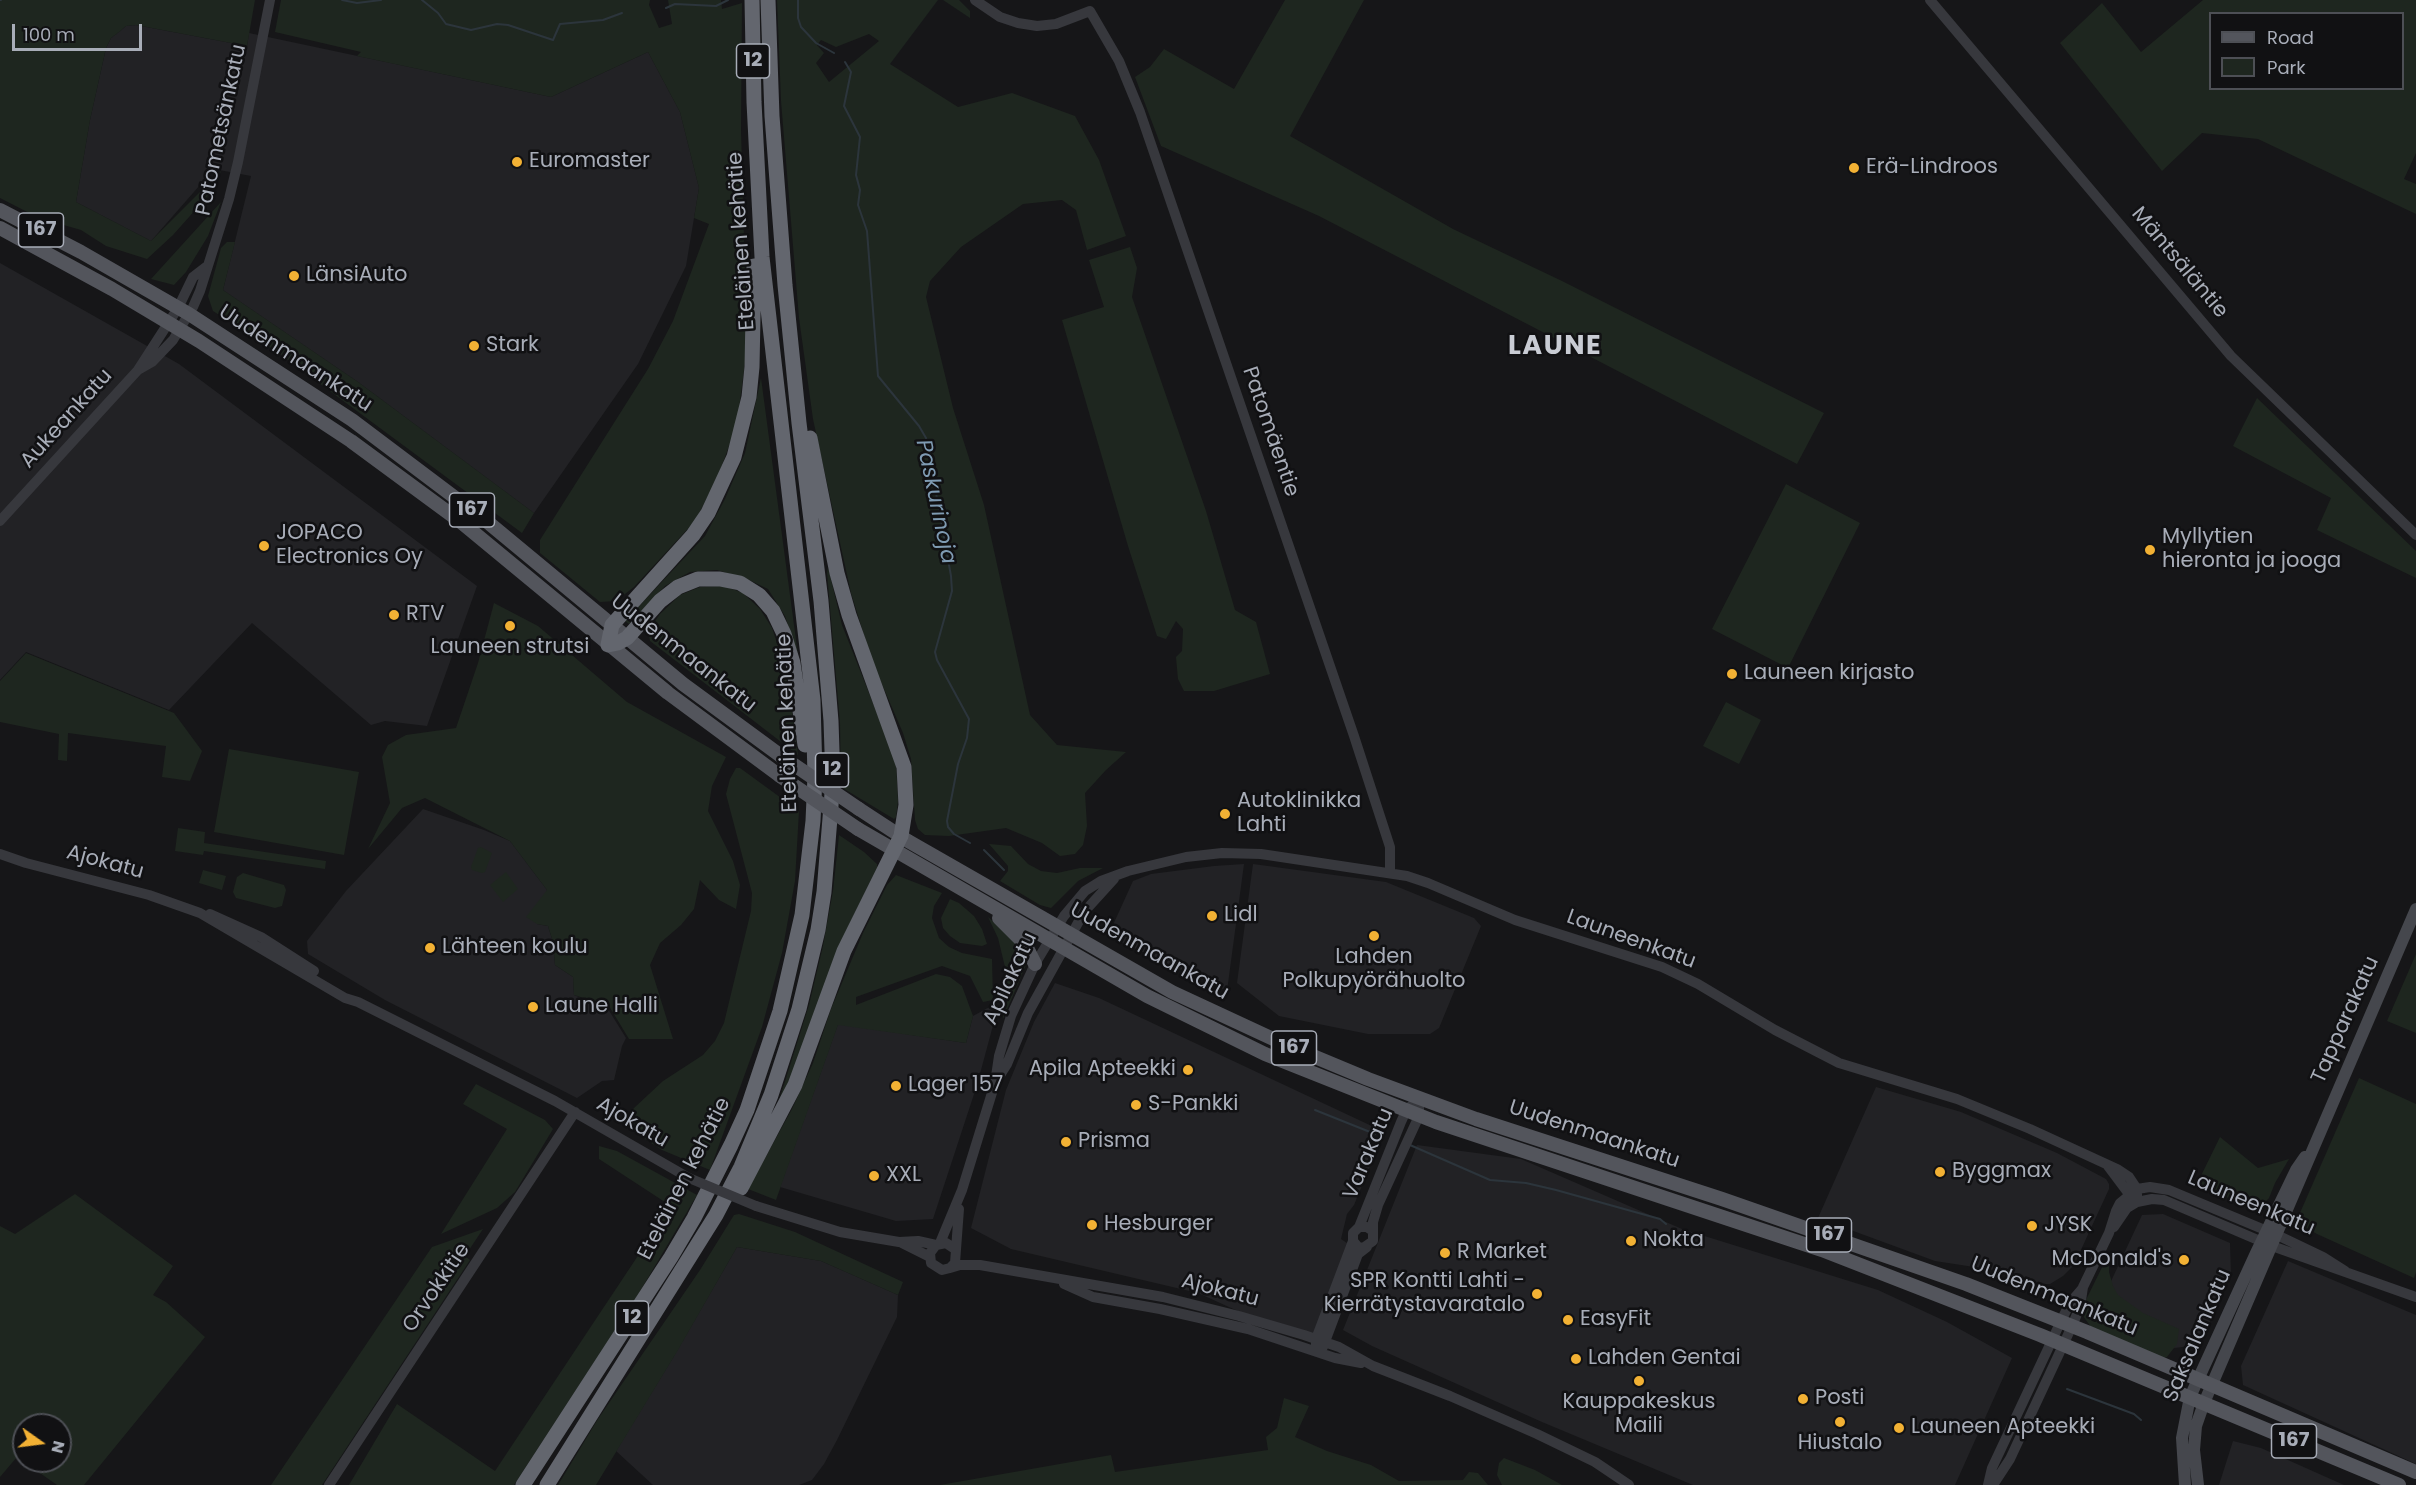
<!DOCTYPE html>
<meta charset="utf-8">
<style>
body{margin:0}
#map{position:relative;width:2416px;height:1485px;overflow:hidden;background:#161618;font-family:Poppins,sans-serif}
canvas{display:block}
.legend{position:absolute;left:2209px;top:12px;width:195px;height:78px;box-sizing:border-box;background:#111113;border:2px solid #4d4f55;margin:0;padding:8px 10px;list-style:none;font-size:18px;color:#a8adb8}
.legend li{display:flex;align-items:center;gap:12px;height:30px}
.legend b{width:30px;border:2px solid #4d4f55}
.north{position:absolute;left:12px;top:1413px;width:60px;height:60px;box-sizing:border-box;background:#111113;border:2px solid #4d4f55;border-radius:50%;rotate:104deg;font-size:16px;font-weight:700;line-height:24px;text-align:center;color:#a8adb8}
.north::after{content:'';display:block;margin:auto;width:21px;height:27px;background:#f2b134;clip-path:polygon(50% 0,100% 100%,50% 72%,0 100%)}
.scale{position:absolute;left:12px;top:24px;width:130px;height:27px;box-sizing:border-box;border:3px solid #a8adb8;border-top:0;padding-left:8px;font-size:18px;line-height:21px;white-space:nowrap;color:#a8adb8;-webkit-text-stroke:4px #111113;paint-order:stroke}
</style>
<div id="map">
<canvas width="2416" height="1485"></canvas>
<ul class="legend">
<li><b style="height:8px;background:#53555c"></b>Road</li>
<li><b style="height:16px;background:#1e261f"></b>Park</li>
</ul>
<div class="north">N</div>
<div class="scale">100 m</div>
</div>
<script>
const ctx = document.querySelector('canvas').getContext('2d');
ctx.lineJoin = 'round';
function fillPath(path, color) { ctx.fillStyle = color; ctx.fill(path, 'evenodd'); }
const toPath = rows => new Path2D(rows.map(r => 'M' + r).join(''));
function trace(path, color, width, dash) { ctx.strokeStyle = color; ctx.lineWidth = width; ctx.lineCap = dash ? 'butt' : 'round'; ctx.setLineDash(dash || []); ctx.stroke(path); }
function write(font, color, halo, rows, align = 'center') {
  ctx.font = font + ' Poppins,sans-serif'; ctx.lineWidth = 5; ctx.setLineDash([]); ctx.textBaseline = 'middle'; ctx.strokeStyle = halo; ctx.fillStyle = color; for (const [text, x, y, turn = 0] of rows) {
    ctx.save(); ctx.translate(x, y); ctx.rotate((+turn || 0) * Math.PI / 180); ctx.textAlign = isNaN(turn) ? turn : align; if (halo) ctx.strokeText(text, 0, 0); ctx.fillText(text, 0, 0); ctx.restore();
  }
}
fillPath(toPath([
 [136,25,247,46,249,33,551,97,648,52,680,112,699,188,686,266,638,364,534,513,358,382,223,290,251,176,214,169,151,241,76,202,90,120,106,48,111,38,119,32,126,26],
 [0,263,179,364,477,586,427,726,385,721,371,725,252,623,169,710,26,652,0,680],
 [423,809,484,830,510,841,547,890,537,924,548,926,553,942,555,965,573,977,574,995,608,1009,626,1038,622,1046,614,1080,602,1081,577,1098,385,1000,308,954,307,941,346,891],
 [1244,864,1227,991,1108,936,1133,881,1151,874,1214,866],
 [1253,864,1386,882,1474,918,1481,926,1439,1028,1430,1034,1368,1034,1279,1016,1237,983],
 [1055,983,1099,998,1376,1128,1371,1164,1354,1205,1347,1214,1341,1239,1350,1245,1314,1336,1240,1312,1198,1293,1011,1249,971,1228,1006,1090,1034,1022],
 [995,1004,995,1018,977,1085,933,1219,896,1221,780,1187,838,1024,966,1043,973,1016],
 [1876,1087,1961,1112,2057,1153,2106,1179,2109,1184,2109,1189,2074,1265,2063,1276,2050,1284,2039,1284,2000,1271,1935,1261,1818,1218],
 [1417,1145,1521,1159,1682,1229,1878,1290,1947,1322,2012,1358,1955,1485,1693,1485,1542,1422,1372,1346,1343,1330],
 [2163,1214,2230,1243,2231,1276,2199,1345,2166,1349,2098,1309,2142,1215],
 [737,1247,821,1261,898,1295,897,1317,837,1440,824,1464,812,1480,799,1485,653,1485,616,1451,674,1356],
 [2288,1261,2416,1315,2416,1464,2243,1385,2241,1366],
 [2233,1441,2261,1448,2344,1485,2219,1485]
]), '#222225');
fillPath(toPath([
 [0,0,255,0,247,46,136,25,126,26,119,32,111,38,106,48,90,120,76,202,151,241,221,171,214,189,173,235,147,259,106,246,81,230,39,218,0,198],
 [281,0,650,0,649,5,659,28,672,24,668,0,721,0,722,9,742,3,741,130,747,347,737,424,717,479,695,521,634,587,616,601,600,602,540,553,540,540,648,369,673,321,709,224,694,218,699,188,680,112,648,52,551,97,357,56,361,52,275,32],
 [777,0,938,0,890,64,958,107,1012,93,1075,116,1099,160,1126,236,1087,250,1076,210,1062,200,1023,204,961,247,930,281,926,297,953,408,984,505,1030,715,1057,745,1126,752,1106,770,1085,793,1087,826,1083,845,1075,854,1060,856,1042,843,1006,828,949,836,925,835,918,829,915,820,911,759,903,733,872,661,851,593,813,419,799,318,781,101],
 [869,34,879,41,829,82,816,63,824,53,817,45,821,40,836,47],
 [943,0,959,0,970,11,970,18],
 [1285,0,1364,0,1290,136,1453,229,1562,281,1824,413,1797,464,1319,216,1161,146,1135,77,1150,67,1164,49,1234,89],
 [2203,0,2416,0,2416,153,2404,179,2416,184,2416,214,2258,139,2202,133,2162,171,2060,43,2102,3,2141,52],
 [2210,14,2402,14,2402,88,2210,88],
 [221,202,208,236,186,272,174,285,151,279],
 [227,242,235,242,223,290,358,382,534,513,522,533,277,352,213,311,208,296,221,248],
 [1130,247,1137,268,1132,297,1206,511,1235,610,1256,622,1270,674,1214,691,1184,691,1178,679,1176,657,1182,651,1183,629,1176,621,1166,639,1157,636,1128,546,1062,320,1104,307,1089,260],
 [761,378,798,655,785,616,768,589,747,579,717,570,690,572,665,586,629,624,625,621,705,536,725,499,745,453],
 [2257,398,2416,551,2416,578,2317,530,2331,498,2233,446],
 [1786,484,1860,523,1788,668,1712,629],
 [828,567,842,625,896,761,898,801,896,817,894,819,841,787,840,723,827,573],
 [724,586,743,593,760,609,772,628,783,661,791,703,798,755,650,641,649,635,653,624,660,614,680,595,700,587],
 [494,603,538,626,627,702,726,757,712,786,708,811,733,861,740,885,736,909,719,900,700,880,694,909,681,925,660,943,650,965,673,1039,629,1039,609,1006,574,995,573,977,555,965,553,942,548,926,537,924,526,917,547,890,510,841,425,798,402,808,368,849,390,803,382,757,388,745,406,735,456,728,478,663],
 [26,653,174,713,202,751,190,781,162,777,166,746,68,733,67,761,58,760,59,734,0,722,0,681],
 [1726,702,1761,720,1739,764,1703,746],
 [229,749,359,772,344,855,214,832],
 [736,768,740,768,799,811,795,881,782,953,762,1027,710,1170,662,1150,634,1132,624,1122,634,1108,663,1081,703,1055,715,1041,724,1023,751,911,752,893,726,794,730,779],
 [178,828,205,832,204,843,326,861,325,869,204,851,203,855,175,851],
 [839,835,864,852,877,864,877,868,850,923,804,1054,776,1110,809,1005,823,946,833,891],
 [989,844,1011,846,1028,864,1041,871,1057,873,1080,868,1103,868,1078,881,1051,908,1040,905,1000,881,1008,871,1008,866],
 [481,847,492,853,485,872,482,873,472,870,471,867,478,848],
 [203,870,226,876,222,890,199,883],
 [506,872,518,889,503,902,490,885],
 [243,873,284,885,286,890,282,906,275,908,236,898,233,892,237,877],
 [896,875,942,893,934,906,932,918,939,938,949,947,962,953,992,959,993,1000,983,1002,970,976,942,966,856,997,856,1005,936,974,950,977,962,986,973,1016,966,1043,838,1025,776,1200,748,1189,792,1109,813,1063,831,1009,863,933,887,885],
 [950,899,959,903,974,916,982,929,987,944,982,946,960,943,950,936,943,928,941,918],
 [988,917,1015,941,1023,953,1026,965,1003,1019,1005,967,998,938],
 [2416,954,2416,1033,2387,1021],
 [2359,1078,2416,1104,2416,1272,2414,1278,2317,1234,2296,1222],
 [476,1084,545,1120,553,1129,515,1192,497,1208,441,1234,507,1129,463,1104],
 [2220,1137,2258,1168,2289,1159,2275,1183,2269,1198,2259,1208,2249,1210,2235,1201,2215,1192,2195,1188],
 [599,1146,617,1151,697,1195,636,1298,514,1485,349,1485,397,1404,495,1471,671,1206,599,1159],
 [75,1194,173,1266,153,1295,166,1302,205,1337,84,1485,57,1485,17,1457,0,1477,0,1226,15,1234],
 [24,1425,60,1425,60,1461,24,1461],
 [739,1214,795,1232,903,1282,898,1295,821,1261,737,1247,678,1350,596,1485,558,1485,598,1419,700,1270,734,1215],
 [483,1229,465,1256,470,1260,322,1485,271,1485,432,1247],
 [2109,1253,2109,1272,2113,1286,2118,1295,2143,1313,2179,1329,2177,1344,2167,1357,2163,1358,2091,1327,2083,1316,2082,1308],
 [1284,1398,1309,1406,1295,1437,1327,1451,1371,1465,1399,1481,1463,1480,1469,1472,1478,1473,1488,1485,940,1485,1111,1455,1115,1472,1268,1450,1266,1437,1277,1428],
 [1504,1458,1535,1470,1562,1485,1502,1485,1497,1475,1499,1463]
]), '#1e261f');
trace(toPath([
 [0,0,1,0],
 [342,0,357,3,381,0],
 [422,0,438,13,446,24,471,30,497,24,508,25,553,40,560,24,603,20,622,13],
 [798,0,798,18,801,27,816,43,834,53],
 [666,8,675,4,716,6,728,0],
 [845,62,851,72,844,106,860,137,856,175,860,190,858,205,867,231,878,376,919,426,926,438,951,576,952,591,935,652,937,660,969,719,967,738,958,764,947,821,948,827,954,834,970,843],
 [984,850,1004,870],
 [1315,1110,1375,1134],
 [1410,1145,1490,1180,1526,1183,1556,1190,1660,1219,1666,1224],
 [2067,1389,2134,1414,2141,1420]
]), '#2c353c', 2);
trace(toPath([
 [975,0,1000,17,1018,23,1037,26,1056,24,1090,11,1119,61,1140,112,1354,736,1390,847,1390,873],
 [1930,0,2231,356,2416,535],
 [138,370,152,362,173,340,193,307,200,291,229,199,238,162,270,0],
 [0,521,138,370,178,308,193,277,206,267],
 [0,854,26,863,149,895,200,913,345,998,358,1002,555,1101,689,1178],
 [210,914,261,937,314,971],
 [995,1083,999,1056,1011,1016,1035,964,1064,916,1085,891,1101,881,1128,871,1186,857,1222,853,1261,854,1407,876,1428,883,1515,920,1662,967,1698,984,1775,1030,1839,1063,1957,1099,2030,1129,2117,1169,2129,1177,2137,1189,2137,1202],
 [2108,1166,2132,1198],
 [756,1206,840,1232,899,1242,918,1241,936,1245],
 [1359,1227,1401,1122,1406,1111,1412,1105],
 [2114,1227,2127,1208,2137,1202,2152,1199,2164,1200,2272,1246,2416,1297],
 [1373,1231,1367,1227,1359,1227,1353,1233,1353,1241,1358,1247,1363,1248,1373,1241,1373,1222,1378,1205,1419,1116,1419,1098],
 [902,1243,930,1257],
 [940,1243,962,1190,995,1083,1007,1064,1028,1013,1084,912,1114,879],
 [955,1249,946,1243,936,1245,930,1253,931,1263,942,1270,950,1268,955,1263,959,1209],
 [950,1268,960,1265,980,1265,1163,1297,1239,1316,1304,1335,1339,1347,1373,1366,1450,1396,1537,1434,1595,1462,1629,1485],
 [1064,1284,1093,1297,1160,1309,1248,1329,1335,1358,1361,1363],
 [1316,1345,1316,1339,1353,1241],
 [1323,1347,1358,1254,1367,1247],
 [329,1485,575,1112],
 [1988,1485,1992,1468,2061,1321,2070,1303,2082,1289],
 [1993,1485,2010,1459,2072,1326,2080,1307,2083,1287,2109,1233,2116,1211,2120,1203,2137,1189,2150,1187,2169,1190,2277,1235,2323,1257,2345,1271]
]), '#37383d', 10);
trace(toPath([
 [2185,1485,2182,1438,2190,1397,2256,1253,2296,1170,2305,1157],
 [2198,1485,2194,1450,2196,1426,2204,1403,2416,909]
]), '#45474d', 12);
trace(toPath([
 [0,210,81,252,189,314,352,420,490,524,683,684,781,756],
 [0,228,112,289,199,341,351,441,461,522,668,693,780,776],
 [859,809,908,841,1172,992,1284,1044,1368,1079,1476,1119,1722,1199,1966,1284,2087,1332,2416,1472],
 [858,829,1147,996,1265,1054,1436,1122,1822,1250,2040,1335,2399,1485],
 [999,918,1025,944,1035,964]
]), '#53555c', 14);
trace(toPath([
 [754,266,752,367,749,397,734,457,708,513,693,535,612,625,608,645,618,643,627,638,660,601,678,587,698,579,720,579,740,583,759,595,773,611,784,634,793,663,805,745],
 [741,1188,795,1085,844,951,901,836,906,805,904,767,849,615,837,573,810,438],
 [523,1485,671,1257,694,1218,731,1145,747,1110,780,1011,802,915,813,821,815,776,813,700,762,257,754,102,752,0],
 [547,1485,716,1215,741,1167,771,1095,799,1009,818,930,824,892,833,781,831,721,821,601,799,423,785,285,772,116,768,0]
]), '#63666e', 15);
trace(toPath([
 [689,1178,756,1206]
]), '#37383d', 10);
trace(toPath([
 [781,756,859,809],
 [780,776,858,829]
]), '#53555c', 14);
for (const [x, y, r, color] of [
 [517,162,6,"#f2b134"],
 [1854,168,6,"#f2b134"],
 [294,276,6,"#f2b134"],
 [474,346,6,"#f2b134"],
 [264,546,6,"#f2b134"],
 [2150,550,6,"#f2b134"],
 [394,615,6,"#f2b134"],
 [510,626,6,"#f2b134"],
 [1732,674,6,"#f2b134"],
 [1225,814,6,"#f2b134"],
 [1212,916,6,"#f2b134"],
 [1374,936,6,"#f2b134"],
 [430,948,6,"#f2b134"],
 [533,1007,6,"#f2b134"],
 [1188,1070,6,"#f2b134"],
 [896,1086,6,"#f2b134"],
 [1136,1105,6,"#f2b134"],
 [1066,1142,6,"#f2b134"],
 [1940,1172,6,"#f2b134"],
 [874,1176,6,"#f2b134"],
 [1092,1225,6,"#f2b134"],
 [2032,1226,6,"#f2b134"],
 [1631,1241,6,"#f2b134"],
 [1445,1253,6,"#f2b134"],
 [2184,1260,6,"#f2b134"],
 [1537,1294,6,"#f2b134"],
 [1568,1320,6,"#f2b134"],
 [1576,1359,6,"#f2b134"],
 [1639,1381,6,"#f2b134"],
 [1803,1399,6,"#f2b134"],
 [1840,1422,6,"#f2b134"],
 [1899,1428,6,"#f2b134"]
]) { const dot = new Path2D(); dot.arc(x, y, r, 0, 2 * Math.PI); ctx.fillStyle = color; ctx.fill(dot); trace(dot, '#111113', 2); }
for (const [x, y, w] of [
 [753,61,33],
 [41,230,45],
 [472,510,45],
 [832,770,33],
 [1294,1048,45],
 [1829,1235,45],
 [632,1318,33],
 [2294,1441,45]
]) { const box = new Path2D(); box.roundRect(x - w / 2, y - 17, w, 34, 4.5); ctx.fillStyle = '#111113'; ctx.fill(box); trace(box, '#a8adb8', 1.5); }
write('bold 20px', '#a8adb8', null, [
 ["12",753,61],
 ["167",41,230],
 ["167",472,510],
 ["12",832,770],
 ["167",1294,1048],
 ["167",1829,1235],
 ["12",632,1318],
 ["167",2294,1441]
]);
write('21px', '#a8adb8', '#111113', [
 ["Patometsänkatu",222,130,-78],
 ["Eteläinen kehätie",742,241,-94],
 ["Mäntsäläntie",2179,263,50],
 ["Uudenmaankatu",295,359,33],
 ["Aukeankatu",67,419,-48],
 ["Patomäentie",1270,432,71],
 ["Uudenmaankatu",683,654,38],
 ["Eteläinen kehätie",788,723,-92],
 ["Ajokatu",105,863,15],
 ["Launeenkatu",1631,940,20],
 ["Uudenmaankatu",1149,952,29],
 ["Apilakatu",1011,979,-65],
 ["Tapparakatu",2346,1020,-66],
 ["Ajokatu",632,1123,30],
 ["Uudenmaankatu",1594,1135,18],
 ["Varakatu",1369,1154,-67],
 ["Eteläinen kehätie",685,1179,-63],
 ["Launeenkatu",2251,1204,23],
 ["Orvokkitie",437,1288,-56],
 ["Ajokatu",1220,1291,14],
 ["Uudenmaankatu",2054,1297,22],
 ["Saksalankatu",2198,1336,-67]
]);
write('21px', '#a8adb8', '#111113', [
 ["Euromaster",529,162],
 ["Erä-Lindroos",1866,168],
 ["LänsiAuto",306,276],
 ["Stark",486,346],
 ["JOPACO",276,534],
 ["Electronics Oy",276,558],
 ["Myllytien",2162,538],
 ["hieronta ja jooga",2162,562],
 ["RTV",406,615],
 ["Launeen strutsi",510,648,"center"],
 ["Launeen kirjasto",1744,674],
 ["Autoklinikka",1237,802],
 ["Lahti",1237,826],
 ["Lidl",1224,916],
 ["Lähteen koulu",442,948],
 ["Lahden",1374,958,"center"],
 ["Polkupyörähuolto",1374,982,"center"],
 ["Laune Halli",545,1007],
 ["Apila Apteekki",1176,1070,"right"],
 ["Lager 157",908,1086],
 ["S-Pankki",1148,1105],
 ["Prisma",1078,1142],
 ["Byggmax",1952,1172],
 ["XXL",886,1176],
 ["Hesburger",1104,1225],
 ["JYSK",2044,1226],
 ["Nokta",1643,1241],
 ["R Market",1457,1253],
 ["McDonald's",2172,1260,"right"],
 ["SPR Kontti Lahti -",1525,1282,"right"],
 ["Kierrätystavaratalo",1525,1306,"right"],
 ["EasyFit",1580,1320],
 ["Lahden Gentai",1588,1359],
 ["Posti",1815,1399],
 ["Kauppakeskus",1639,1403,"center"],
 ["Maili",1639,1427,"center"],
 ["Launeen Apteekki",1911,1428],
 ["Hiustalo",1840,1444,"center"]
], 'left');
write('italic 22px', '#7f9bb3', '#111113', [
 ["Paskurinoja",935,502,78]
]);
ctx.letterSpacing = '1.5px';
write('bold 27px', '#c9ccd4', '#111113', [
 ["LAUNE",1555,347]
]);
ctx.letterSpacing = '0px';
</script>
